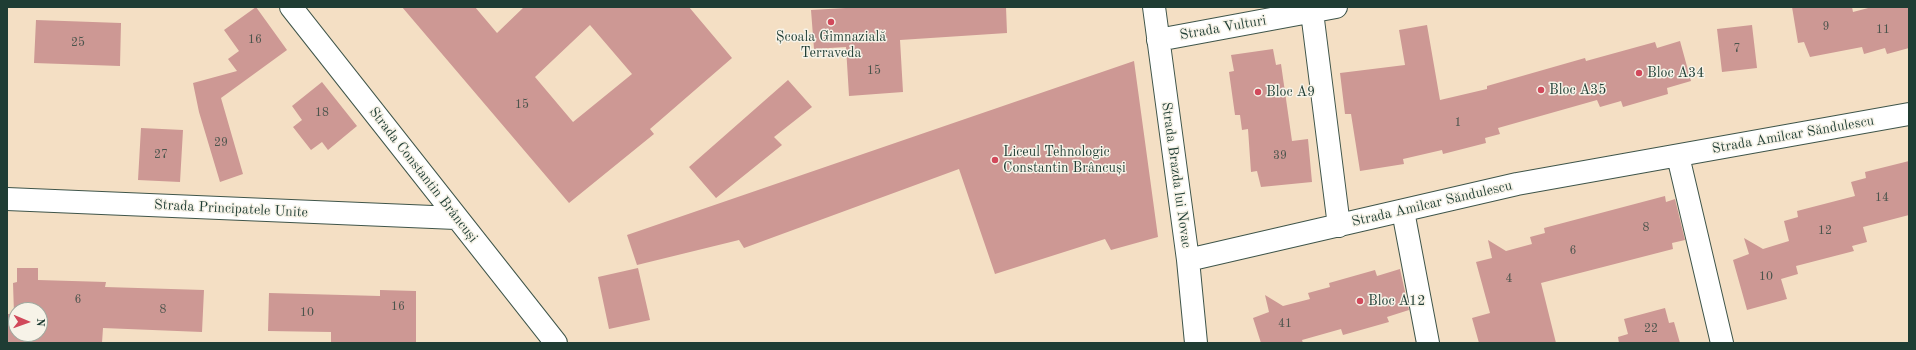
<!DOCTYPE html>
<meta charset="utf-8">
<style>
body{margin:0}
#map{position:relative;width:1916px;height:350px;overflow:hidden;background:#f4dfc4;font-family:"Old Standard TT",serif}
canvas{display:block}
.frame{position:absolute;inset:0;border:8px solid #1f3d34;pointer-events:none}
.north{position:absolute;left:8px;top:302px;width:40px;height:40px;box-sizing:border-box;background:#f7f3e8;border:1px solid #a1aaa0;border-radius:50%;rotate:92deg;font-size:11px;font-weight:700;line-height:16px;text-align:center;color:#1f3d34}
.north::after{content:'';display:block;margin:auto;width:14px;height:18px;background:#d1495b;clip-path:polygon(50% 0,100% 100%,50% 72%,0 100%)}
</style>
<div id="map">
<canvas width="1916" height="350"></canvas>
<div class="frame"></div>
<div class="north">N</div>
</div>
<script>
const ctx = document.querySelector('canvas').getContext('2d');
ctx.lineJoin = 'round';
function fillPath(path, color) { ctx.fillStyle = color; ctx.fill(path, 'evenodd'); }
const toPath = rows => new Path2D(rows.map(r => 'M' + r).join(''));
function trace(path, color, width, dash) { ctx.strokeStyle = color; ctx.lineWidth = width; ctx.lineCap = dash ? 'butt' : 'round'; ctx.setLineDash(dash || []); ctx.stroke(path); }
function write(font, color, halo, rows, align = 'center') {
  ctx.font = font + ' "Old Standard TT",serif'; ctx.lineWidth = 3; ctx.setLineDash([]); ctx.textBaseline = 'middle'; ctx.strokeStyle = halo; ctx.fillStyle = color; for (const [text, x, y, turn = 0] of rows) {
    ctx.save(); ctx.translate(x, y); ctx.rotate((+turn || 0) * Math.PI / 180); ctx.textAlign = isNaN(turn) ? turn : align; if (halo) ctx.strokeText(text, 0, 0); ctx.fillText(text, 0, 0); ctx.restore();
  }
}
fillPath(toPath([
 [256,7,287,50,221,98,243,174,220,182,199,112,193,83,237,71,228,59,239,51,224,30],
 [402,7,475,7,497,33,524,7,689,7,732,58,650,129,654,134,569,203],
 [590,25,632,74,573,122,535,77],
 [863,7,1006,7,1007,33,900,40,903,92,849,96,846,47,814,49,811,10],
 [1792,7,1852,7,1853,12,1872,7,1909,7,1909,48,1887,54,1885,48,1864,54,1862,47,1810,57,1804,42,1798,43],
 [36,20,121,23,120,66,34,63],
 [1427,25,1440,100,1487,89,1487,86,1585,58,1586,61,1655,42,1657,48,1680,41,1691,81,1667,88,1668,94,1623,107,1621,101,1600,107,1597,100,1498,128,1500,134,1485,138,1486,143,1443,154,1442,150,1403,159,1404,164,1360,171,1351,114,1345,114,1340,73,1405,65,1399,30],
 [1752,25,1757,68,1722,72,1717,29],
 [1273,49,1276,65,1281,64,1292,141,1308,139,1312,182,1261,187,1257,171,1251,172,1248,129,1242,130,1240,115,1235,115,1229,72,1234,71,1231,55],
 [1134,61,1158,237,1111,250,1105,239,995,274,959,169,744,248,739,240,637,265,627,235],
 [788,80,812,107,774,137,782,145,716,198,689,167],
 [322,82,357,126,328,150,322,142,311,150,293,127,302,120,292,106],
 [141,128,183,130,180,182,138,180],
 [1909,161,1909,215,1863,227,1867,242,1852,246,1854,251,1796,266,1798,274,1781,279,1787,299,1747,310,1733,260,1749,254,1744,238,1763,249,1789,241,1784,221,1798,217,1797,211,1855,196,1851,182,1866,178,1865,172],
 [1665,196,1666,202,1675,199,1685,240,1672,243,1673,249,1541,283,1556,343,1479,343,1472,318,1490,313,1476,262,1492,258,1488,240,1506,251,1532,244,1530,237,1545,233,1544,228],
 [17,268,38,268,38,280,106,282,105,287,204,290,202,332,103,328,102,343,7,343,7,314,14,314,13,283,17,282],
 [16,310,40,310,40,334,16,334],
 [638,268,650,320,609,329,598,277],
 [1400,269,1409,310,1387,317,1389,322,1343,335,1341,329,1302,340,1303,343,1261,343,1253,318,1269,312,1265,295,1283,306,1310,299,1308,293,1330,287,1329,283,1375,270,1377,276],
 [380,290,416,291,416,343,331,343,331,332,268,331,269,293,380,296],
 [1665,308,1669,323,1674,322,1680,343,1619,343,1618,337,1628,334,1624,319]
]), '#cd9894');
const minor = toPath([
 [1154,7,1188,260,1196,343],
 [1312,12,1339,226],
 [1158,40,1336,7],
 [1678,156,1722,343],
 [1403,211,1428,343],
 [1188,260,1517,184,1909,114]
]);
const tertiary = toPath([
 [291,7,556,343],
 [7,199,456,218]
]);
trace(minor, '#3f554a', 24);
trace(tertiary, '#3f554a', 24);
trace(minor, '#fff', 22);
trace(tertiary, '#fff', 22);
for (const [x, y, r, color] of [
 [831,22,4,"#d1495b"],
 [1639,73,4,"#d1495b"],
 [1541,90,4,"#d1495b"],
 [1258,92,4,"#d1495b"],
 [995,160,4,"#d1495b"],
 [1360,301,4,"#d1495b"]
]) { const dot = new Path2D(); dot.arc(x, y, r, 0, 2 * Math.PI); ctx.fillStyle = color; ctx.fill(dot); trace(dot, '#f7f3e8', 1.5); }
write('12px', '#4a544c', null, [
 ["9",1826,27],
 ["11",1883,30],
 ["16",255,40],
 ["25",78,43],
 ["7",1737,49],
 ["15",874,71],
 ["15",522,105],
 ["18",322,113],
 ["1",1458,123],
 ["29",221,143],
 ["27",161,155],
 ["39",1280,156],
 ["14",1882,198],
 ["8",1646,228],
 ["12",1825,231],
 ["6",1573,251],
 ["10",1766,277],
 ["4",1509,279],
 ["6",78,300],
 ["16",398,307],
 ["8",163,310],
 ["10",307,313],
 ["41",1285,324],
 ["22",1651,329]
]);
write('14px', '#1f3d34', '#f7f3e8', [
 ["Strada Vulturi",1223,28,-10],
 ["Strada Amilcar Săndulescu",1793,135,-10],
 ["Strada Constantin Brâncuși",423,175,52],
 ["Strada Brazda lui Novac",1176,175,82],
 ["Strada Amilcar Săndulescu",1432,204,-13],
 ["Strada Principatele Unite",231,209,3]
]);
write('14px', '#1f3d34', '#f7f3e8', [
 ["Școala Gimnazială",831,37,"center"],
 ["Terraveda",831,53,"center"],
 ["Bloc A34",1647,73],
 ["Bloc A35",1549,90],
 ["Bloc A9",1266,92],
 ["Liceul Tehnologic",1003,152],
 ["Constantin Brâncuși",1003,168],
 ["Bloc A12",1368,301]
], 'left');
</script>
